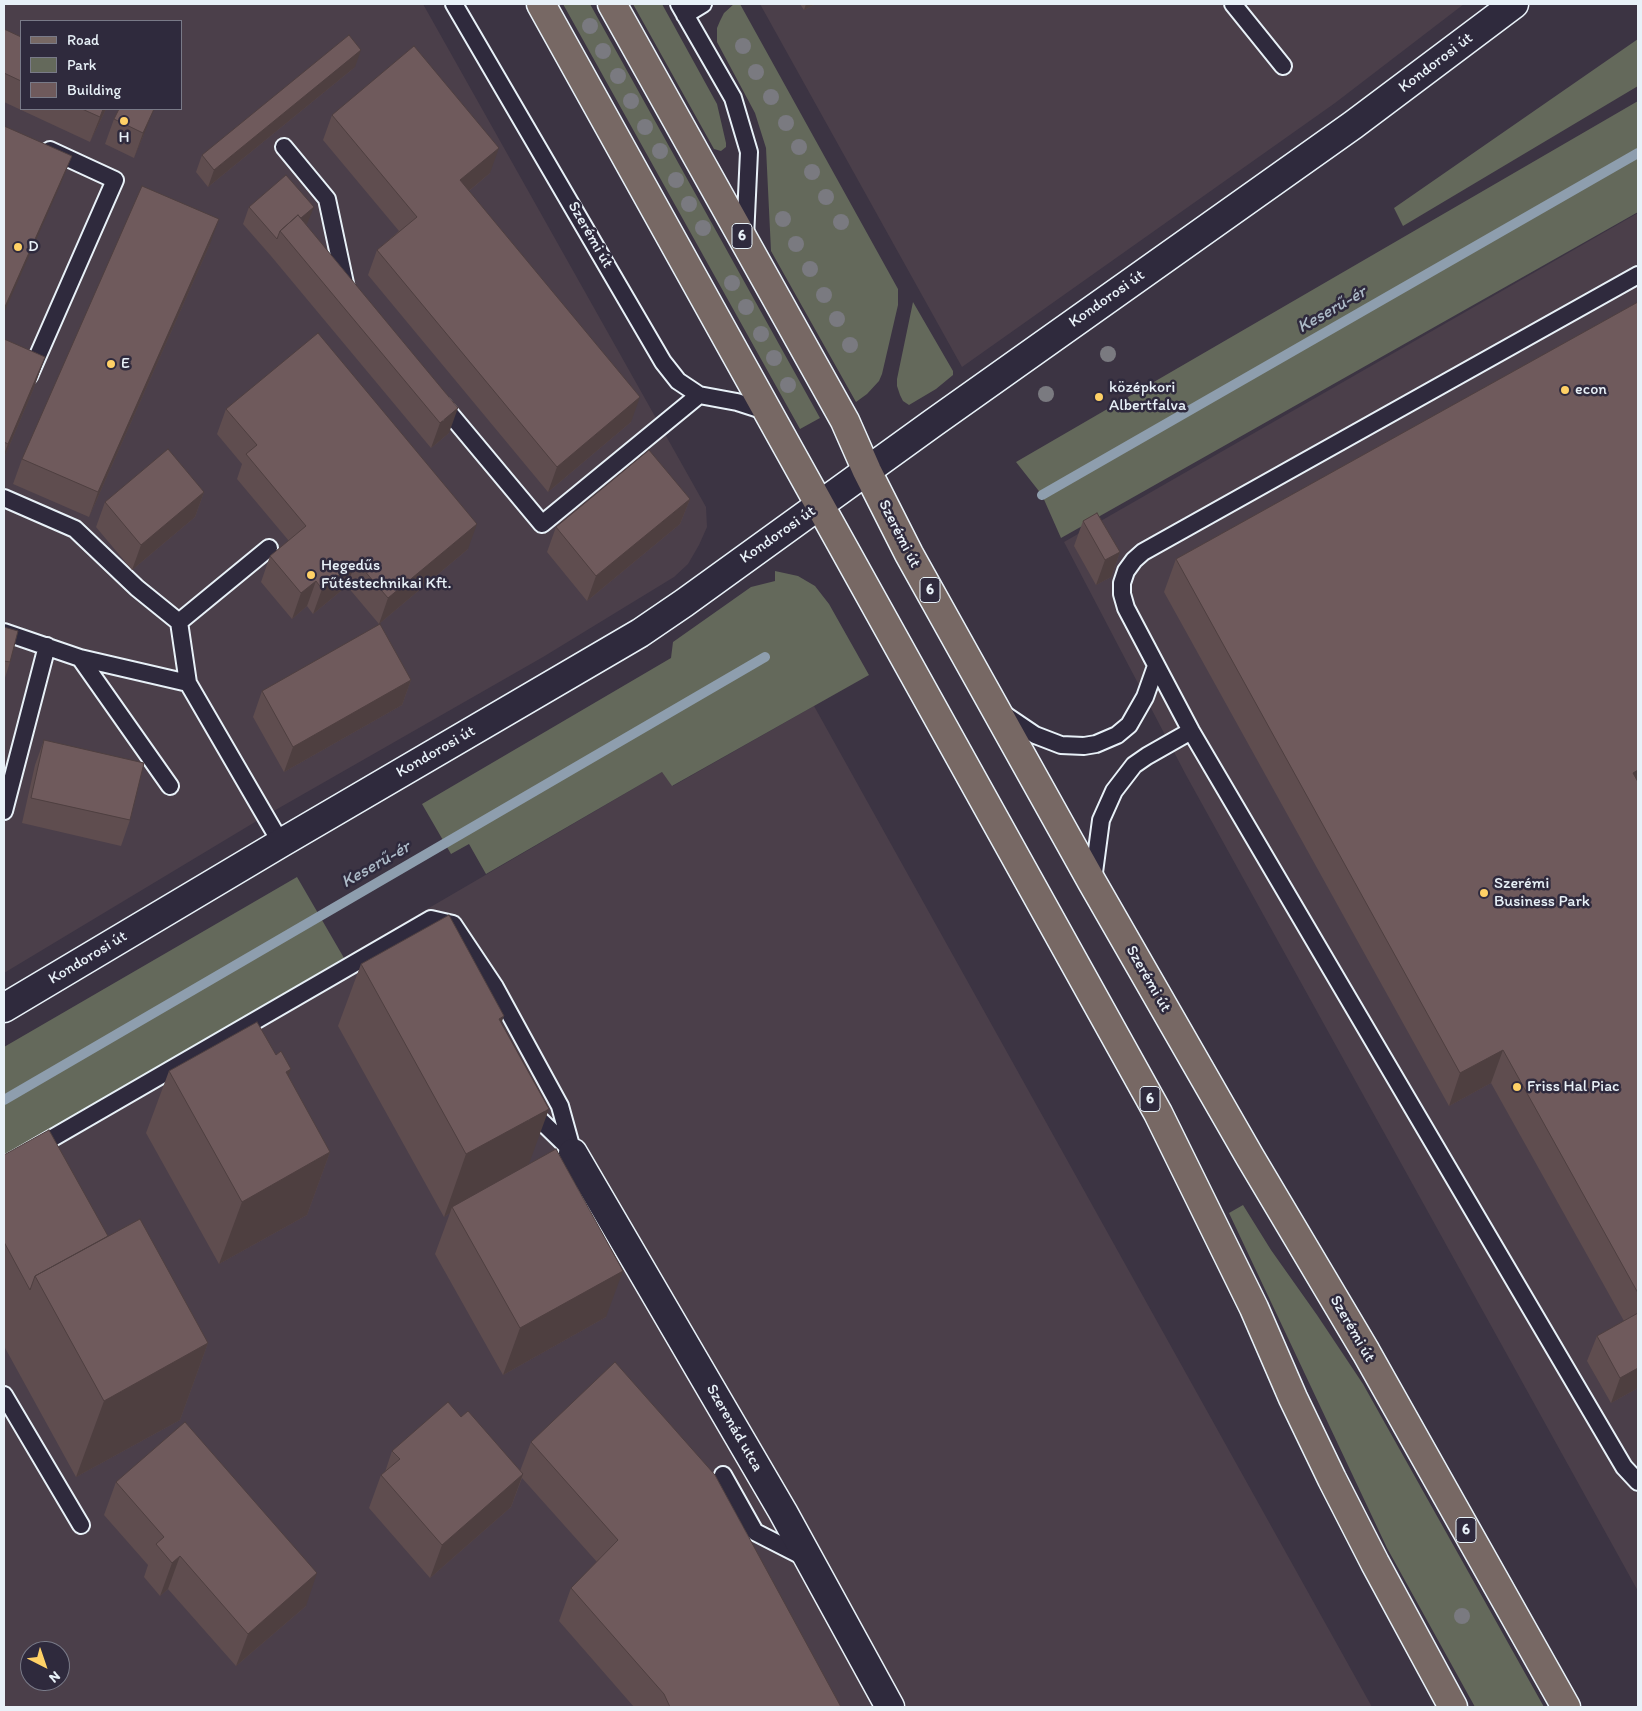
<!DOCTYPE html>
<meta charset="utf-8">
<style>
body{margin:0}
#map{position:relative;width:1642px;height:1711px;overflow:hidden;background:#3c3443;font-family:Itim,sans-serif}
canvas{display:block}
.frame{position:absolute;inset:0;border:5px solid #e8f1f8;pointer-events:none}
.legend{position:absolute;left:20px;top:20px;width:162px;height:90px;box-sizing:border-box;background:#2f2a3d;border:1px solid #797a88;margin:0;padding:6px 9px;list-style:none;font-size:15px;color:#e8f1f8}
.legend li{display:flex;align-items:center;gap:10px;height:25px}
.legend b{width:25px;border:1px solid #797a88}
.north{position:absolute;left:20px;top:1641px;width:50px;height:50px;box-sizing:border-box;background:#2f2a3d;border:1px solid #797a88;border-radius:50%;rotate:139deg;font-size:14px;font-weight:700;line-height:20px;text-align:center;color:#e8f1f8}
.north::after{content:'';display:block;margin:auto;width:18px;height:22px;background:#ffd166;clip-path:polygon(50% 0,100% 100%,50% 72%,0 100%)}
</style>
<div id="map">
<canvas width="1642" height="1711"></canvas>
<div class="frame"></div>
<ul class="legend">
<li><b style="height:6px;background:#776864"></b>Road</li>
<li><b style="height:14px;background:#64695b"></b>Park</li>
<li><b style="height:14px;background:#6f5a5c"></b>Building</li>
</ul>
<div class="north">N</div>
</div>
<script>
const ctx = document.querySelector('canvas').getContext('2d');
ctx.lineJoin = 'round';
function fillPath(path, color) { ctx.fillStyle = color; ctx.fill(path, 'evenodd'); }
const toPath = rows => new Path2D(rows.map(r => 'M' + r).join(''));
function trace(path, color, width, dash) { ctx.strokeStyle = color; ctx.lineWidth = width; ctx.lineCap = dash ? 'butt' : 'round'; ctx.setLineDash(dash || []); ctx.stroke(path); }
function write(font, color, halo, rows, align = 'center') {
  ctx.font = font + ' Itim,sans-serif'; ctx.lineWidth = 5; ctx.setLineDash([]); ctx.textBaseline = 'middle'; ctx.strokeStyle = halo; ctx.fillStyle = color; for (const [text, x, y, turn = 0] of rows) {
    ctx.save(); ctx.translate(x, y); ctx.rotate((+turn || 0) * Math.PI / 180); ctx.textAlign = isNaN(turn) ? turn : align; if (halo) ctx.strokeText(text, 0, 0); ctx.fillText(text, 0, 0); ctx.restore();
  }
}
fillPath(toPath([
 [4,4,423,4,706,507,707,527,699,545,688,564,674,577,543,657,265,816,4,973],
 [21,21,181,21,181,109,21,109],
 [760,4,1464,4,1335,103,962,367],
 [1638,213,1638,1591,1186,775,1064,542],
 [814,706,1372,1707,4,1707,4,1156,662,772,673,786],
 [30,1651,60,1651,60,1681,30,1681]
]), '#4b3f4a');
fillPath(toPath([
 [563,4,590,4,820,418,800,429],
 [633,4,662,4,717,104,726,143,726,147,721,151,714,149],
 [734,4,740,4,898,289,898,305,882,374,879,381,867,394,856,402,771,251,766,148,755,113,717,42,717,28,720,21,724,13],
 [1638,39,1638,86,1403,226,1394,208],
 [1638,101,1638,212,1061,538,1042,495,1016,462],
 [913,302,953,371,953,375,936,389,909,405,903,401,900,395,897,386,897,379],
 [775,571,798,576,815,586,829,604,869,675,672,786,662,772,486,874,469,844,451,854,422,804,671,658,673,642,751,587,775,581],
 [297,877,344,958,4,1156,4,1047],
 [1243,1205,1271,1250,1317,1315,1363,1384,1544,1707,1475,1707,1387,1548,1229,1213]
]), '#64695b');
trace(toPath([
 [1042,495,1638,153],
 [4,1100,765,657]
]), '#8e9eae', 10);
const service = toPath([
 [454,4,663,362,678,381,699,395,737,402,768,412],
 [679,4,733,98,749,152,745,238],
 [1233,4,1283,66],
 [685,15,703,4],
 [284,147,327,199,346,288],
 [1638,275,1143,552,1134,560,1126,571,1122,583,1122,594,1126,608,1191,731,1624,1467,1638,1482],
 [4,364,29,376,115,180,50,150],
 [441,403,542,524,699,395],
 [4,498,75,529,137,588,179,622,269,548],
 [179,622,188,683,281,843],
 [4,632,80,658,170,786],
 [80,658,188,683],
 [1004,714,1035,735,1061,745,1084,746,1096,744,1117,735,1129,725,1145,697,1156,666],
 [4,811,47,646],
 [1093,880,1101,820,1114,791,1134,765,1147,756,1191,731],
 [532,1106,539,1119,572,1151],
 [4,1166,431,919,453,924,495,987,560,1106,573,1153],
 [4,1395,81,1525],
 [723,1475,755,1532,808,1559]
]);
const minor = toPath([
 [4,1008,281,843,640,633,684,603,933,423,1353,125,1514,4],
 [573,1153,783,1512,890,1707]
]);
const primary = toPath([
 [541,4,1158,1113,1254,1308,1293,1398,1332,1479,1375,1563,1453,1707],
 [612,4,845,421,867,471,909,554,1092,882,1250,1157,1366,1352,1566,1707]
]);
trace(service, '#e8f1f8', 20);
trace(minor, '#e8f1f8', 31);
trace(primary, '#e8f1f8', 31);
trace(service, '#2f2a3d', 16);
trace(minor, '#2f2a3d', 28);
trace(primary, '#776864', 28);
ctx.fillStyle = '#7a7a80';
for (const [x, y] of [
 [590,26],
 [743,46],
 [603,51],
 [756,72],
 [618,76],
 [771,97],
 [631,101],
 [786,123],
 [645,127],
 [799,147],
 [660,151],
 [812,172],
 [676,180],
 [826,197],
 [689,204],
 [783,219],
 [841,222],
 [703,228],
 [796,244],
 [810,269],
 [732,283],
 [824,295],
 [746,307],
 [837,319],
 [761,334],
 [850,345],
 [1108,354],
 [774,358],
 [788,385],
 [1046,394],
 [1462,1616]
]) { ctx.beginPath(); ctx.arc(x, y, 8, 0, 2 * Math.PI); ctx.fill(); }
fillPath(toPath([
 [800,4,816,4,804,10],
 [4,29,21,37,21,109,106,109,90,142,4,102],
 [355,67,208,187,196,172,202,155],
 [119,109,144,134,134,158,105,144,114,119],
 [332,115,490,173,469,191,631,422,548,492,368,275,377,250,399,231,323,140],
 [249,207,307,224,306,225,449,433,431,448,271,256,243,224],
 [210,244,89,517,13,484,22,459],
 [1638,302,1638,1388,1611,1403,1587,1361,1597,1336,1624,1321,1491,1083,1449,1106,1164,592,1176,559],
 [4,339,45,357,33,390,4,458],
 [226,409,468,549,379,624,347,586,313,614,307,606,292,619,261,582,270,556,289,541,237,479,242,464,217,434],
 [204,492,195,517,132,570,96,527,105,502],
 [690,499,680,524,587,601,547,552,556,527],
 [1083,521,1120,552,1111,577,1096,585,1074,546],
 [4,627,10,662,4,681],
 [411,680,402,705,284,772,253,717,262,691],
 [44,740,130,820,121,846,22,823,35,765],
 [361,964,501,1023,529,1164,606,1317,503,1375,435,1254,450,1213,444,1217,338,1026],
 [169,1071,288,1077,330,1152,307,1215,219,1264,146,1133],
 [4,1155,108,1236,208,1343,180,1420,76,1477,4,1346],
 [461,1417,520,1471,531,1442,841,1707,634,1707,559,1621,571,1588,597,1562,522,1478,511,1507,430,1578,369,1508,381,1475,385,1472,392,1451],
 [116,1482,306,1606,236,1666,168,1589,160,1596,144,1577,148,1565,104,1515]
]), '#5f4d4f');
fillPath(toPath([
 [806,4,816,4,804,10],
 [361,50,355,67,208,187,214,170],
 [103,109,106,109,90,142,100,117],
 [154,109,144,134,134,158,143,133],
 [499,148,490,173,451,206,460,180],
 [72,156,62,181,4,313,4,309],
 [314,207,307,224,288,241,283,234],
 [219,219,210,244,89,517,98,492],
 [45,357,33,390,4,458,4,454,8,444],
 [640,397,631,422,548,492,557,467],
 [458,408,449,433,431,448,440,423],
 [204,492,195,517,132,570,141,545],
 [690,499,680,524,587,601,596,576],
 [477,524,468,549,379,624,388,598],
 [1120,552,1111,577,1096,585,1105,560],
 [356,561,347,586,313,614,322,589],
 [316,581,307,606,292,619,301,593],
 [411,680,402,705,284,772,293,747],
 [1638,770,1638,796,1633,773],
 [504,1016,481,1079,499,1019],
 [1503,1050,1491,1083,1449,1106,1460,1073],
 [291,1069,268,1132,286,1072],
 [549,1109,526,1172,452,1207,450,1213,444,1217,466,1154],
 [330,1152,307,1215,219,1264,242,1202],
 [623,1271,606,1317,503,1375,520,1328],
 [208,1343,180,1420,76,1477,104,1401],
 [1638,1368,1638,1388,1611,1403,1620,1378],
 [523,1474,511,1507,430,1578,442,1545],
 [180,1556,168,1589,160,1596,172,1563],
 [317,1573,306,1606,236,1666,248,1634]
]), '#4e3f40');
const building = toPath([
 [4,29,21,37,21,81,4,73,4,29],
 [349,35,361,50,214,170,202,155,349,35],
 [414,46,499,148,460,180,640,397,557,467,377,250,417,217,332,115,414,46],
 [82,109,103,109,100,117,82,109],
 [119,109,154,109,143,133,114,119,119,109],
 [4,126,72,156,4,309,4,126],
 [286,175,314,207,301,218,298,215,280,231,277,239,249,207,286,175],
 [142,186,219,219,98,492,22,459,142,186],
 [298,215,458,408,440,423,280,231,298,215],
 [1638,302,1638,770,1633,773,1638,782,1638,1293,1503,1050,1460,1073,1176,559,1638,302],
 [318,333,477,524,388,598,356,561,322,589,316,581,301,593,270,556,306,526,246,454,257,445,226,409,318,333],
 [4,339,45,357,8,444,4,442,4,339],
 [168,449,204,492,141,545,105,502,168,449],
 [649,450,690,499,596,576,556,527,649,450],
 [1097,513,1120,552,1105,560,1083,521,1097,513],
 [380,624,411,680,293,747,262,691,380,624],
 [4,627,18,631,10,662,4,661,4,627],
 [44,740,144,763,130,820,31,798,44,740],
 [449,915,504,1016,499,1019,549,1109,466,1154,361,964,449,915],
 [257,1022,276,1055,281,1051,291,1069,286,1072,330,1152,242,1202,169,1071,257,1022],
 [49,1130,108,1236,35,1276,30,1290,4,1242,4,1155,49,1130],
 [556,1149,623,1271,520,1328,452,1207,556,1149],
 [140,1219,208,1343,104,1401,35,1276,140,1219],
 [1638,1313,1638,1368,1620,1378,1597,1336,1638,1313],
 [615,1362,715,1475,841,1707,670,1707,664,1694,571,1588,618,1540,531,1442,615,1362],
 [448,1402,461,1417,468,1411,523,1474,442,1545,381,1475,400,1459,392,1451,448,1402],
 [185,1422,317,1573,248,1634,180,1556,172,1563,156,1544,164,1537,116,1482,185,1422]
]);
fillPath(building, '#6f5a5c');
trace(building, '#4e3f40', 1);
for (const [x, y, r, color] of [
 [124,121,5,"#ffd166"],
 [18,247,5,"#ffd166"],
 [111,364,5,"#ffd166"],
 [1565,390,5,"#ffd166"],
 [1099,397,5,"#ffd166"],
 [311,575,5,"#ffd166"],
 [1484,893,5,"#ffd166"],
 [1517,1087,5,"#ffd166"]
]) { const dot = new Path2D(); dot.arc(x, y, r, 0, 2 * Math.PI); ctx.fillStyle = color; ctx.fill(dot); trace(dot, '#2f2a3d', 2); }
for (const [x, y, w] of [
 [742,236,20],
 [930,590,20],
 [1150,1099,20],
 [1466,1530,20]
]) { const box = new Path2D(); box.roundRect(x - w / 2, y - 12.5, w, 25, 4); ctx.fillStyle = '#2f2a3d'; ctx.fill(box); trace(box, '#e8f1f8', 1); }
write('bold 15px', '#e8f1f8', null, [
 ["6",742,236],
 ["6",930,590],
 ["6",1150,1099],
 ["6",1466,1530]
]);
write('16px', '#e8f1f8', '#2f2a3d', [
 ["Kondorosi út",1436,63,-37],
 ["Szerémi út",590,235,60],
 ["Kondorosi út",1107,299,-35],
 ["Szerémi út",899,534,63],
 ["Kondorosi út",778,535,-35],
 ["Kondorosi út",436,752,-30],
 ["Kondorosi út",88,958,-31],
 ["Szerémi út",1148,979,60],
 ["Szerémi út",1352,1329,60],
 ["Szerenád utca",734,1428,60]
]);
write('16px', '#e8f1f8', '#2f2a3d', [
 ["H",124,138,"center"],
 ["D",28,247],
 ["E",121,364],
 ["középkori",1109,388],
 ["Albertfalva",1109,406],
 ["econ",1575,390],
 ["Hegedűs",321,566],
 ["Fűtéstechnikai Kft.",321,584],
 ["Szerémi",1494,884],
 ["Business Park",1494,902],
 ["Friss Hal Piac",1527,1087]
], 'left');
write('italic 18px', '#acbac7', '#2f2a3d', [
 ["Keserű-ér",1332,310,-30],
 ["Keserű-ér",376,865,-30]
]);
</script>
